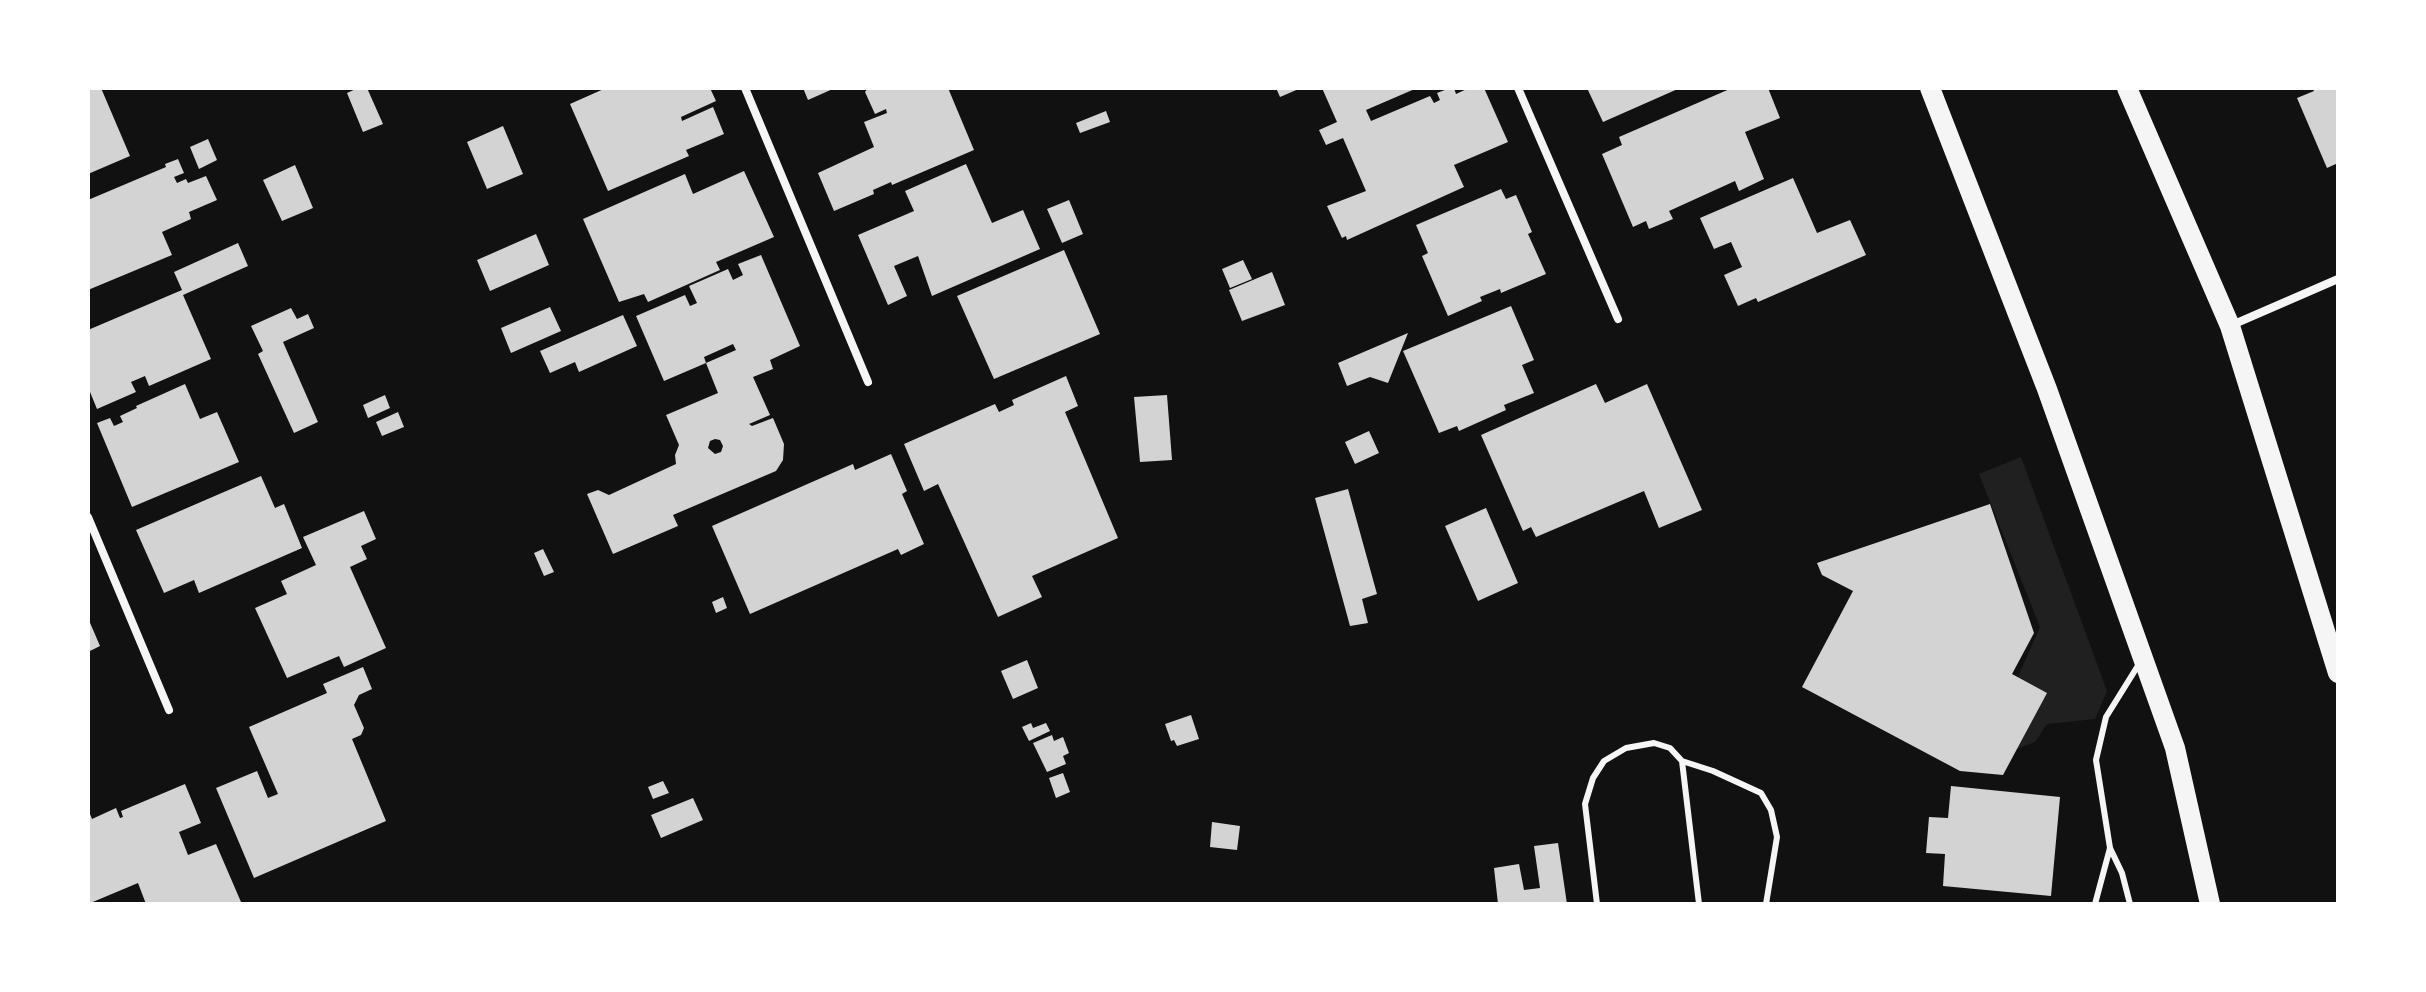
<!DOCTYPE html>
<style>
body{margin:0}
#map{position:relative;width:2426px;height:992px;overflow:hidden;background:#111;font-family:"Titillium Web",sans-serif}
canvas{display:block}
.frame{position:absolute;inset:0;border:90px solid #fff;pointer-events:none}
</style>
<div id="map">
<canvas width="2426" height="992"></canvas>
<div class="frame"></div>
</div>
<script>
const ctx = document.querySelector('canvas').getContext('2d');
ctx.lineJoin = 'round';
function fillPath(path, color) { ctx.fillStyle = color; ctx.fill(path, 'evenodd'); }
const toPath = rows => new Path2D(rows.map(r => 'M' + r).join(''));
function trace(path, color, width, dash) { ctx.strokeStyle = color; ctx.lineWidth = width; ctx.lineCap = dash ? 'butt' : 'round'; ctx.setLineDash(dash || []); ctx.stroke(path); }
fillPath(toPath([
 [2021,457,2107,691,2095,719,2047,724,2035,742,1980,763,2040,627,1979,474]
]), '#202020');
fillPath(toPath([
 [88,88,101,88,130,156,88,174],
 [358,88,367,88,383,124,363,132,347,93],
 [606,88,710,88,716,101,681,117,682,121,713,107,724,134,686,150,689,156,608,191,570,104],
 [803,88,835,88,808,100],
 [868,88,948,88,974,150,892,185,891,182,873,190,874,194,834,211,818,173,874,147,864,122,887,113,886,109,875,114,865,92],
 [1276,88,1301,88,1280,97],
 [1322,88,1417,88,1366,110,1371,121,1430,96,1434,103,1440,100,1437,93,1450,88,1454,88,1456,94,1469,88,1484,88,1508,142,1454,165,1464,187,1347,240,1346,236,1342,238,1327,206,1366,191,1343,138,1326,145,1319,130,1337,122],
 [1587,88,1680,88,1603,122],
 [1732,88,1768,88,1780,118,1745,132,1764,179,1739,191,1735,181,1669,211,1673,219,1649,229,1646,221,1633,227,1602,154,1622,145,1619,137],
 [2313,88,2338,88,2338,163,2327,168,2297,98,2314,91],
 [1106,111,1110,122,1080,133,1076,123],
 [503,126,523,174,487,189,467,142],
 [208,139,217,160,199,169,190,147],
 [178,159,184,173,174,177,177,183,186,179,188,183,206,176,217,200,189,212,191,219,162,232,172,255,88,290,88,200,166,167,165,164],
 [966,164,992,223,1023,210,1040,249,932,296,918,256,894,266,907,296,888,305,858,235,914,211,905,191],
 [295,165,313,208,282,221,263,180],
 [744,171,774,237,716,262,720,270,648,302,644,294,619,302,583,219,685,174,693,194],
 [1793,178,1817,233,1850,220,1866,255,1758,302,1756,298,1738,306,1724,275,1742,267,1731,242,1714,249,1700,218],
 [1501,189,1506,199,1516,195,1532,232,1528,234,1546,274,1501,293,1500,289,1480,297,1482,301,1448,316,1422,256,1428,253,1416,225],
 [1069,200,1083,234,1062,243,1047,209],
 [536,234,549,265,490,291,477,260],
 [238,243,248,266,183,295,211,359,149,386,145,376,131,382,136,392,97,409,88,387,88,330,182,290,174,272],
 [1064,250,1100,334,994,379,957,296],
 [761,255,800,346,770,360,773,369,753,377,770,415,749,424,752,426,773,418,784,444,783,460,776,471,673,515,678,526,613,554,587,494,598,490,609,495,676,464,675,455,679,445,666,415,718,393,706,363,664,381,636,316,685,295,690,306,697,303,689,286,728,269,733,280,743,275,738,264],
 [733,344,736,350,706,363,704,357],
 [715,439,720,440,723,446,721,452,715,454,708,448,710,441],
 [1243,260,1252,279,1230,288,1222,269],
 [1272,272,1285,305,1242,321,1229,290],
 [1511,306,1534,360,1522,365,1534,393,1504,405,1506,410,1459,431,1457,426,1439,433,1403,351],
 [550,307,561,331,511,353,501,328],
 [291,308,297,319,308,314,314,328,283,342,318,422,294,433,258,354,263,351,251,326],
 [623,315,637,346,579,372,575,362,550,373,540,351],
 [1408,333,1388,383,1370,377,1347,386,1338,363],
 [1066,376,1078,406,1065,412,1118,538,1032,576,1042,597,998,617,938,484,924,491,904,444,995,404,999,412,1014,405,1012,400],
 [185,384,200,419,217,412,239,462,132,507,97,423,110,418,114,426,123,422,120,416,137,408,136,406],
 [1596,384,1605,403,1647,384,1702,510,1659,528,1644,491,1536,537,1531,527,1523,531,1481,435],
 [385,395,390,408,368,418,363,405],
 [1167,395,1172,460,1140,462,1134,397],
 [398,412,404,427,382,436,376,422],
 [1369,431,1379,453,1355,464,1345,442],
 [891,454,907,491,902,494,924,544,901,555,898,549,750,614,712,526,853,464,855,470],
 [261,476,275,508,284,504,302,548,199,593,194,580,164,593,136,530],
 [1348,489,1377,594,1362,599,1368,623,1350,626,1315,498],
 [1990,504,2034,633,2012,674,2047,693,2003,775,1960,771,1802,687,1853,591,1822,575,1817,563],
 [1486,508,1518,583,1478,601,1445,526],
 [364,511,376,539,361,546,367,559,350,567,386,648,344,667,339,656,287,678,255,608,287,594,281,581,316,565,303,537],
 [543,549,554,572,544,576,534,553],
 [723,597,727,608,716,613,712,602],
 [88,618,100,646,88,652],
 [1027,660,1038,688,1013,699,1001,671],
 [363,667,372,689,359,695,354,705,364,728,361,735,352,739,386,821,254,878,216,788,257,771,268,798,278,794,249,727,327,693,323,684],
 [1191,715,1199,739,1177,746,1174,740,1171,741,1165,724],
 [1031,723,1033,728,1046,723,1050,731,1029,741,1022,727],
 [1052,735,1054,741,1063,737,1069,753,1063,756,1066,764,1047,772,1033,743],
 [1063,773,1070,792,1056,798,1049,778],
 [663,781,669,793,653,799,648,787],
 [185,784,201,823,179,832,188,855,216,844,241,902,146,904,138,883,88,904,88,809,92,819,116,808,120,818,123,817,121,811],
 [1951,786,2060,797,2051,896,1943,886,1945,854,1926,853,1929,817,1948,818],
 [693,798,703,820,661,838,651,815],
 [1212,822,1240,826,1237,850,1210,847],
 [1558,843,1567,904,1498,904,1494,868,1519,864,1524,890,1540,888,1534,846]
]), '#d3d3d3');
trace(toPath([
 [1682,761,1713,771,1761,793,1771,810,1777,837,1766,904],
 [1597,904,1585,804,1593,778,1604,761,1626,748,1654,743,1670,748,1682,761,1699,904],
 [2095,904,2110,848],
 [2130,904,2122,873,2110,848,2096,760,2106,717,2139,664]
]), '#f5f5f5', 6);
trace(toPath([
 [745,88,868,382],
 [1518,88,1618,319],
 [2232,325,2338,279],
 [88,517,169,710]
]), '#f5f5f5', 8);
trace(toPath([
 [1930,88,2047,389,2175,748,2210,904],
 [2127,88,2230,326,2338,673]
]), '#f5f5f5', 20);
</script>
